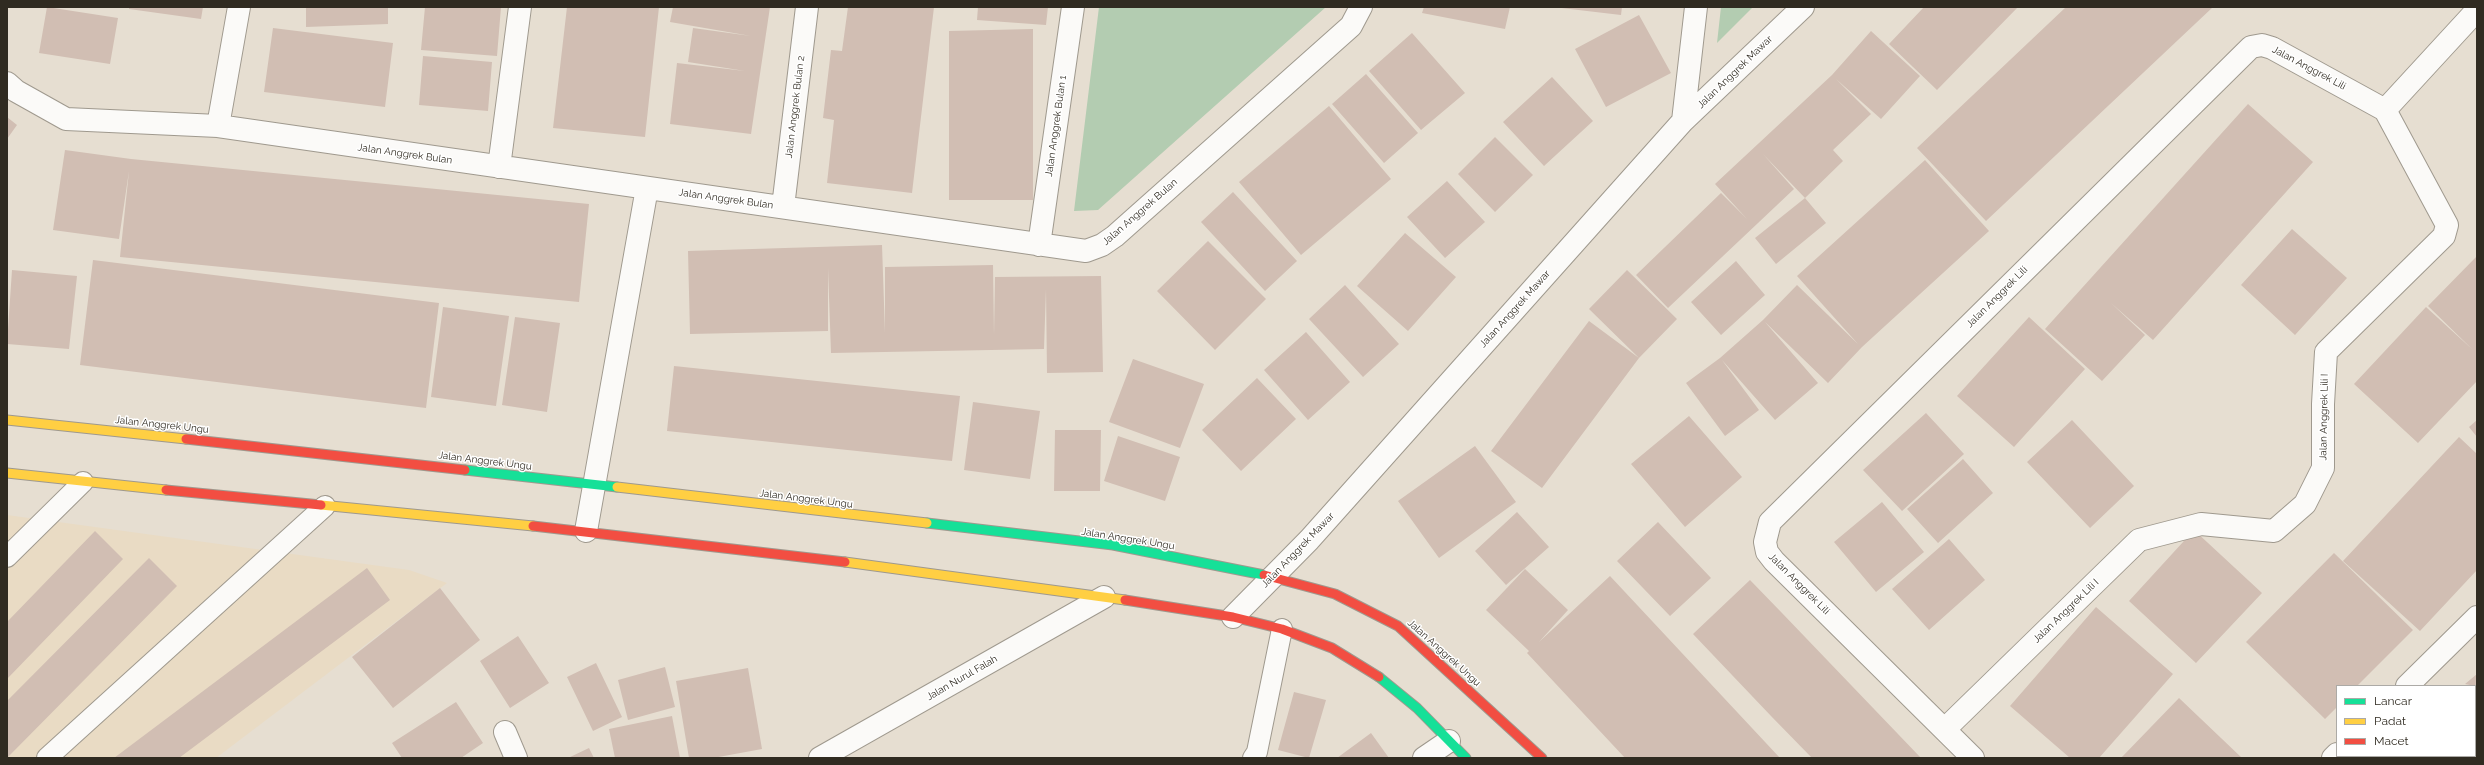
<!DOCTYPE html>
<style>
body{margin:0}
#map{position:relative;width:2484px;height:765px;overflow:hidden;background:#e6ded1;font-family:Raleway,sans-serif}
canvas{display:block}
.frame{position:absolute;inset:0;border:8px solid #302b21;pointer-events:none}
.legend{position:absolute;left:2336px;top:685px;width:140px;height:72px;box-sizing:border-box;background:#fff;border:1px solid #acaaa6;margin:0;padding:5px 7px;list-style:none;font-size:12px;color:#302b21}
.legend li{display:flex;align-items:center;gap:8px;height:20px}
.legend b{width:20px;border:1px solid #acaaa6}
</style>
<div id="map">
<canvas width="2484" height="765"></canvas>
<div class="frame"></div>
<ul class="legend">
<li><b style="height:5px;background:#16e098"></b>Lancar</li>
<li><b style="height:5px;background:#ffcf43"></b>Padat</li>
<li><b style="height:5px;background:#f24e42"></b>Macet</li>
</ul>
</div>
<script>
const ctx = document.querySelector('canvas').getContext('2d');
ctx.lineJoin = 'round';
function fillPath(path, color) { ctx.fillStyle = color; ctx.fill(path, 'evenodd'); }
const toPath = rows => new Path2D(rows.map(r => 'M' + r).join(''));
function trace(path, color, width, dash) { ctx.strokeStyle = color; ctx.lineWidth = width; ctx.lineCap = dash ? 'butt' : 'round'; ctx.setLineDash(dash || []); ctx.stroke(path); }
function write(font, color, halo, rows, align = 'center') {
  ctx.font = font + ' Raleway,sans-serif'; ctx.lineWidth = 3; ctx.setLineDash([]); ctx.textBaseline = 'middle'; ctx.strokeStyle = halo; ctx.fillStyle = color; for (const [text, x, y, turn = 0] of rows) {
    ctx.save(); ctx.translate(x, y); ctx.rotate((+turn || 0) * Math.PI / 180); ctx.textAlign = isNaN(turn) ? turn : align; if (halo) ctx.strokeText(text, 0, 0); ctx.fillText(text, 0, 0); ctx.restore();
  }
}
fillPath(toPath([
 [7,515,409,570,447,583,216,758,7,758]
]), '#e9dbc4');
fillPath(toPath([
 [1099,7,1326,7,1098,210,1074,211],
 [1721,7,1753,7,1717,43]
]), '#b3ccb1');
fillPath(toPath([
 [47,7,118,18,110,64,39,53],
 [129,7,203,7,201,19,129,9],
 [306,7,388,7,388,24,306,27],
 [425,7,501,7,497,56,421,50],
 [567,7,659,7,645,137,553,128],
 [673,7,770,7,751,134,670,124,677,63,745,71,688,62,693,28,751,36,670,22],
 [848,7,934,7,912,193,827,183,834,120,823,118,831,50,842,51],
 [978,7,1048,7,1046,25,977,20],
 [1424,7,1510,7,1505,29,1422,13],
 [1553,7,1622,7,1621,15],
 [1924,7,2018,7,1937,90,1889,44],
 [2066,7,2213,7,1986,221,1917,148],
 [1639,15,1671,73,1606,107,1575,49],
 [273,28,393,43,385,107,264,92],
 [1033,29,1033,200,949,200,949,31],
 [1871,31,1920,76,1881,119,1836,79,1871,114,1833,150,1843,161,1805,198,1763,154,1794,189,1668,308,1636,275,1721,193,1747,219,1715,184,1832,75],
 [1412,33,1465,93,1421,130,1369,71],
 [423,56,492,62,488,111,419,105],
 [1366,74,1418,133,1384,163,1332,104],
 [1552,77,1593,121,1544,166,1503,122],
 [2248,104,2313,162,2153,340,2111,303,2145,335,2102,381,2045,329],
 [1329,106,1391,179,1301,255,1239,182],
 [7,117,17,125,7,139],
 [1495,137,1533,175,1495,212,1458,174],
 [65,150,131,159,589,204,579,302,120,257,129,171,119,239,53,230],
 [1925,160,1989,231,1862,347,1828,383,1765,322,1818,383,1775,420,1722,360,1759,410,1725,436,1686,383,1720,358,1763,320,1797,285,1858,344,1797,276],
 [1447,181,1485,222,1445,258,1407,217],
 [1233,192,1297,261,1265,291,1201,222],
 [1805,198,1826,223,1776,264,1755,238],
 [2292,229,2347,278,2295,335,2241,285],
 [1405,233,1456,277,1408,331,1357,286],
 [1208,241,1266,299,1215,350,1157,291],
 [882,245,885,333,885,267,993,265,994,335,995,277,1101,276,1103,372,1047,373,1046,289,1044,349,831,353,828,268,828,331,690,334,688,251],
 [2477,256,2477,381,2418,443,2354,384,2426,307,2473,350,2428,306],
 [93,260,439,303,426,408,80,365],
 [1736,261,1765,295,1721,335,1691,302],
 [12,270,77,276,69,349,7,344],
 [1627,270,1677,319,1639,358,1542,488,1491,451,1589,321,1639,358,1589,309],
 [1345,285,1399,344,1363,377,1309,319],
 [443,307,509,316,496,406,431,397],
 [515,317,560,323,547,412,502,405],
 [2029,317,2085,369,2014,447,1957,396],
 [1306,332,1350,382,1308,420,1264,370],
 [1133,359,1204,384,1180,448,1109,422],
 [674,366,960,396,952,461,667,431],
 [1257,378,1296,419,1241,471,1202,430],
 [973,402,1040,411,1030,479,964,470],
 [1926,413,1964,454,1902,511,1863,470],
 [1689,416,1742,477,1685,527,1631,464],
 [2072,420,2134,486,2090,528,2027,462],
 [2477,420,2477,437,2469,427],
 [1055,430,1101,430,1100,491,1054,491],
 [1118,436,1180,457,1165,501,1104,481],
 [2459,437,2477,454,2477,570,2420,631,2343,561],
 [1475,446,1516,502,1439,558,1398,501],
 [1963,459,1993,493,1938,543,1907,509],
 [1882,502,1924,552,1876,592,1834,542],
 [1517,512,1549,547,1506,585,1475,551],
 [1658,522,1711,578,1670,616,1617,561],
 [2194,530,2262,593,2196,663,2129,601],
 [95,531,123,559,7,679,7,622],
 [1949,539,1985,580,1929,630,1892,589],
 [2334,553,2413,630,2357,686,2337,686,2337,707,2325,719,2246,642],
 [149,558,177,586,7,758,7,701],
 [367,568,390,600,179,758,114,758],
 [1525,569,1568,610,1539,642,1610,576,1780,758,1625,758,1527,653,1529,651,1486,610],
 [1750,580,1782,613,1921,758,1812,758,1771,716,1693,634],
 [440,588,480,640,393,708,352,657],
 [2096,607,2173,674,2099,758,2070,758,2010,706],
 [518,636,549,683,510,708,480,661],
 [596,663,622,717,593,731,567,677],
 [665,667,675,707,628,720,618,680],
 [748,668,762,749,713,758,689,758,676,681],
 [2477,674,2477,698,2475,686,2465,684],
 [1294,692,1326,700,1309,758,1278,750],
 [2179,698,2242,758,2121,758],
 [456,702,483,743,461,758,402,758,392,743],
 [2475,713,2477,714,2477,758,2458,758,2456,756,2475,756],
 [672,716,680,758,615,758,609,729],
 [1371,733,1389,758,1337,758],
 [589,748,594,758,568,758]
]), '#d1beb3');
const lane = toPath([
 [7,557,83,482],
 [47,758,325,506],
 [1253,758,1257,752,1282,629]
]);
const street = toPath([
 [7,83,16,91,66,119,218,126,1086,251,1102,245,1115,236,1351,26,1361,7],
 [1683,121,1696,7],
 [218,126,239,7],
 [499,167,520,7],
 [783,207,807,7],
 [1039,245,1073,7],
 [586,531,647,188],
 [1233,617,1309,540,1683,121,1803,7],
 [2407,686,2477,617],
 [1945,729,2139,540,2201,524,2274,531,2305,504,2323,468,2323,404,2326,352,2444,236,2447,225,2385,110],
 [505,732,516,758],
 [820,758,1104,597],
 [1424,758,1449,741],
 [1973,758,1774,561,1767,552,1765,542,1770,522,2251,47,2262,45,2272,48,2385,110,2477,10],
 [2333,758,2337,754]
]);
const fast = toPath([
 [465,470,617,487],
 [927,523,1113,545,1264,575],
 [1379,677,1417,708,1466,758]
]);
const slow = toPath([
 [7,420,186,439],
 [7,473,166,490],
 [617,487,927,523],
 [321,505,533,526],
 [845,562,1125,600]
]);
const jam = toPath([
 [186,439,465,470],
 [166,490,321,505],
 [533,526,845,562],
 [1264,575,1335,594,1398,626,1542,758],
 [1125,600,1233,617,1282,629,1332,648,1379,677]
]);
trace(lane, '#9f998e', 22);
trace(street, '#9f998e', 24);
trace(fast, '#9f998e', 11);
trace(slow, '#9f998e', 11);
trace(jam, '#9f998e', 11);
trace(lane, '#fbfaf8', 20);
trace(street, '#fbfaf8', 22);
trace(fast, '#16e098', 9);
trace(slow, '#ffcf43', 9);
trace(jam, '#f24e42', 9);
write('10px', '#302b21', '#fff', [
 ["Jalan Anggrek Lili",2309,68,28],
 ["Jalan Anggrek Mawar",1735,72,-44],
 ["Jalan Anggrek Bulan 2",795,107,-83],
 ["Jalan Anggrek Bulan 1",1056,126,-82],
 ["Jalan Anggrek Bulan",405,154,8],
 ["Jalan Anggrek Bulan",726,199,8],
 ["Jalan Anggrek Bulan",1140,212,-41],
 ["Jalan Anggrek Lili",1997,297,-45],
 ["Jalan Anggrek Mawar",1515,309,-48],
 ["Jalan Anggrek Lili I",2324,417,-89],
 ["Jalan Anggrek Ungu",162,425,6],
 ["Jalan Anggrek Ungu",485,461,7],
 ["Jalan Anggrek Ungu",806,499,7],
 ["Jalan Anggrek Ungu",1128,539,9],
 ["Jalan Anggrek Mawar",1298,550,-46],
 ["Jalan Anggrek Lili",1799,584,45],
 ["Jalan Anggrek Lili I",2066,611,-44],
 ["Jalan Anggrek Ungu",1444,653,42],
 ["Jalan Nurul Falah",962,678,-30]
]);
</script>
